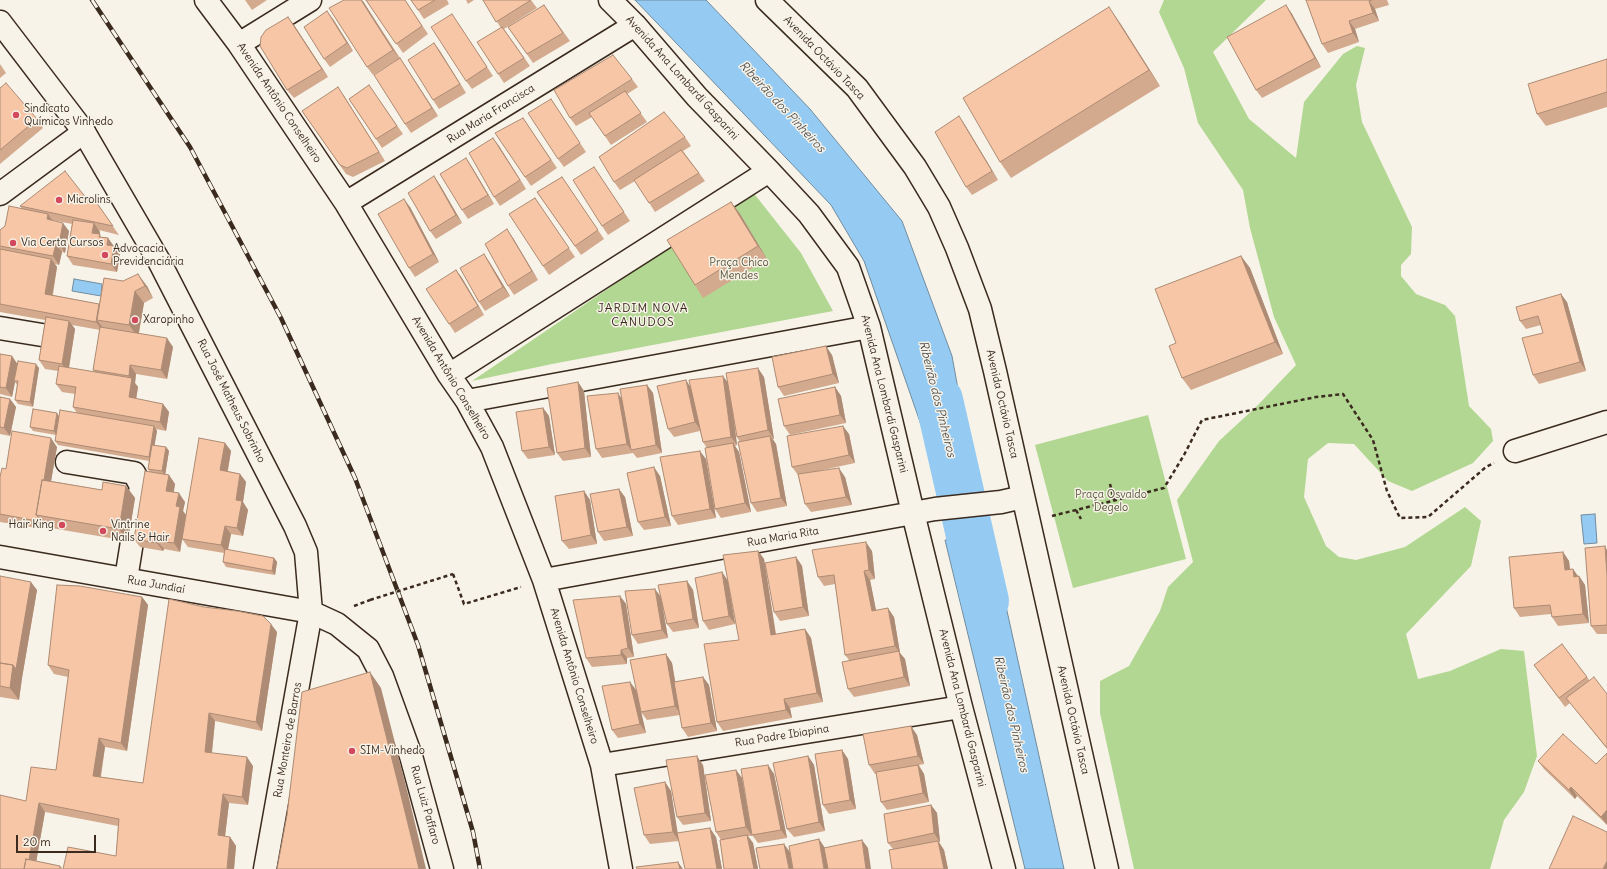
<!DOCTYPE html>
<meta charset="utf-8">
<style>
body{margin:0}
#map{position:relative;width:1607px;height:869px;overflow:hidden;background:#f7f3e8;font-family:Delius,sans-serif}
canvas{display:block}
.scale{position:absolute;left:16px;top:835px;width:80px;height:18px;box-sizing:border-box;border:2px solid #3b2a1e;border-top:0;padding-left:5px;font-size:12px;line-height:14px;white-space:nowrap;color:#3b2a1e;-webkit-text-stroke:3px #f7f3e8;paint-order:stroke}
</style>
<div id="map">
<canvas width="1607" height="869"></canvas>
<div class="scale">20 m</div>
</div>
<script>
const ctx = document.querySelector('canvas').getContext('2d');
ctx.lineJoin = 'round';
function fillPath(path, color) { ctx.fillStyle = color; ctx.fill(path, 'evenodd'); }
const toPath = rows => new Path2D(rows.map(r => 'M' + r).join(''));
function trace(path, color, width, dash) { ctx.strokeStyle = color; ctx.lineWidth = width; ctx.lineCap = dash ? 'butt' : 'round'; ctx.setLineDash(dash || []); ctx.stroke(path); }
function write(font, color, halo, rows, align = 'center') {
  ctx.font = font + ' Delius,sans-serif'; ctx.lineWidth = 3; ctx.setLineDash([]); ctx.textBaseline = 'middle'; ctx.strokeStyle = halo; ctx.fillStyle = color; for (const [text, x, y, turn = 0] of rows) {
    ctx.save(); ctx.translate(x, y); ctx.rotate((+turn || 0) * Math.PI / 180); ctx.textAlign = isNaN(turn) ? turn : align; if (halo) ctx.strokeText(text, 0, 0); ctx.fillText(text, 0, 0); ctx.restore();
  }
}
fillPath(toPath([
 [1164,0,1266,0,1213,52,1249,119,1296,158,1304,102,1343,54,1357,46,1365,48,1356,85,1362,122,1412,227,1411,254,1401,265,1401,276,1416,294,1445,305,1455,316,1469,406,1491,429,1493,441,1473,463,1412,491,1388,481,1354,444,1328,443,1308,459,1304,497,1326,546,1339,557,1356,560,1405,547,1465,507,1481,521,1471,566,1406,634,1418,679,1450,671,1501,649,1524,651,1537,756,1524,792,1504,820,1490,869,1134,869,1100,713,1100,681,1129,666,1160,611,1168,587,1193,562,1177,500,1219,441,1257,406,1296,365,1274,317,1250,228,1243,190,1198,123,1184,68,1159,12],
 [752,191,801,253,833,311,552,364,472,381],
 [1148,415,1186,559,1073,588,1035,445]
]), '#b2d792');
const water = toPath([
 [635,0,706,0,810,109,902,221,952,356,966,433,973,461,936,468,864,261,831,205,635,0],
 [74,279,102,284,101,296,72,291,74,279],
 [1595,514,1597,543,1584,544,1581,515,1595,514],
 [990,534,1064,869,1025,869,945,540,990,534]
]);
fillPath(water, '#95cbf3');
trace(water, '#718b9e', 1);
trace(toPath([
 [939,400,985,601]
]), '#95cbf3', 48);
const minor = toPath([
 [206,0,239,44,346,203,449,375,467,401,492,447,544,580,602,765,621,869],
 [610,0,635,25,697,97,769,171,809,214,848,267,869,327,913,513,961,707,1004,869],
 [767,0,857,88,915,167,939,207,957,248,980,309,995,371,1107,869],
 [239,44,310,0],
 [0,194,84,132],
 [346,203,635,25],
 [0,328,42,335],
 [449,375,769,171],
 [467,401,869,327],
 [1515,451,1607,422],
 [67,462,134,473,141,486,126,579],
 [544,580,935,509,1001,502,1023,497],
 [602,765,961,707],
 [265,869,311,612]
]);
const major = toPath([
 [0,22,84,132,159,261,295,526,306,552,311,612],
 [0,557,311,612,337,624,368,649,382,676,411,756,442,869]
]);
trace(minor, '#3b2a1e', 25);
trace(major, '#3b2a1e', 25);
trace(toPath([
 [1110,484,1114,500],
 [1076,510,1081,519],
 [1052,516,1164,488,1184,455,1202,420,1316,397,1343,394,1373,440,1387,491,1400,518,1428,517,1486,467,1494,463],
 [453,574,464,604,521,587],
 [354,606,370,600]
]), '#3b2a1e', 2.5, [4, 3]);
trace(minor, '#f7f3e8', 22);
trace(major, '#f7f3e8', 22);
const rail = toPath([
 [92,0,190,147,281,318,355,478,418,645,473,832,480,869]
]);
trace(rail, '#3b2a1e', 4.5);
trace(rail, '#f7f3e8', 3, [9]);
trace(toPath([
 [370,600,453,574]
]), '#3b2a1e', 2.5, [4, 3]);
fillPath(toPath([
 [245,0,267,0,252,10],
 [362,0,438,116,411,133,405,124,395,61,373,75,367,67],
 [366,0,405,0,428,34,403,53],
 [411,0,447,0,449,4,424,19],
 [466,0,474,0,468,4],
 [483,0,531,0,537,8,504,29,530,66,504,83,498,74,501,28],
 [1306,0,1387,0,1389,5,1375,9,1379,21,1355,29,1359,42,1328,53,1322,44],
 [544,5,570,41,533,63,508,27],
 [1286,5,1292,14,1321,67,1262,98,1256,90],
 [333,19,353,51,330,67,324,59],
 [458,23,493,76,472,89,466,81],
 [1120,23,1160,86,1011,178,1000,162],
 [294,25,328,77,294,98,287,90],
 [434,43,466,93,439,109,433,100],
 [1607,59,1607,107,1546,126,1537,114],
 [0,64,6,73,0,78],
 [632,79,638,87,627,94,647,122,611,145,592,117,576,126,570,118],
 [369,85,403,134,382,148,349,99],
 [0,88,37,119,43,128,0,164],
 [344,96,385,161,353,177,346,174,302,111],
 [551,99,586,152,564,167,558,159],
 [959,116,965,125,998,180,972,195,966,187],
 [523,118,557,168,531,186,525,177],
 [685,137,691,146,683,151,705,181,655,212,635,181,620,190,614,182],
 [499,146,526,189,500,206,494,197],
 [466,158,472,167,494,204,468,219,462,210],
 [594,167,630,221,608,235,602,226],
 [434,176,440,185,462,223,436,239,430,231],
 [562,177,604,239,581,255,537,192],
 [535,198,575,257,549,275,543,266],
 [94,199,119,235,99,230,100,232,100,234,101,237,108,238,120,255,117,272,73,265,67,256,72,224,52,220,69,231,65,253,62,252,59,265,55,264,57,267,53,295,99,304,104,278,147,286,153,298,144,303,139,333,173,347,167,379,136,374,135,383,138,387,136,399,163,404,169,412,166,431,156,429,157,431,154,445,166,447,169,451,165,474,169,475,175,484,174,492,185,502,183,511,186,515,225,443,231,451,228,471,240,474,246,482,243,502,248,510,243,536,231,534,228,550,274,558,277,562,275,575,226,567,223,562,224,553,188,547,182,539,180,552,164,549,163,551,140,547,134,539,150,472,148,469,149,461,58,445,55,441,56,435,33,431,30,427,59,417,77,413,73,407,75,394,62,392,56,384,58,371,45,369,39,360,45,320,0,312,0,230,5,226,22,209,20,206,90,203],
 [72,325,100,330,93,370,94,372,69,368,75,329],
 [731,202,740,214,767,259,703,298,695,285],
 [410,207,439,262,415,277,409,268],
 [513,238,538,280,514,295,508,286],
 [484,254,490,263,510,296,485,311,479,302],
 [1241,256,1250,268,1283,354,1191,390,1182,378,1176,343],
 [456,270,462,278,484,315,455,333,449,324],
 [1567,302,1586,371,1539,384,1533,375,1543,333,1541,325,1526,329,1520,321],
 [0,354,12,356,17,364,39,368,33,407,18,404,15,400,17,385,15,382,12,397,0,394],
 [832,355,839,383,784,396,778,387],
 [764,377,774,439,773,439,776,444,787,506,757,512,751,503,740,442,737,437,733,412,737,445,735,446,739,452,751,512,721,518,715,509,707,448,703,442,700,431,674,437,668,429,691,388],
 [578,382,584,391,591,457,563,461,557,453],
 [647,385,653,393,662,453,637,458,633,453,602,458,596,449,622,400],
 [835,387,841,396,846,423,790,435,784,426],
 [0,397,10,399,16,407,10,436,0,434],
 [543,408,549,416,555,455,528,459,522,451],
 [849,434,855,463,818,471,845,477,852,505,811,512,805,504,798,475,792,467],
 [57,447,51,481,102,490,126,486,135,498,128,541,45,527,44,526,43,529,0,522,0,477,6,469],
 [706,459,716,518,678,525,672,516],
 [660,476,671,526,644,530,638,522],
 [584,491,590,500,597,544,569,549,562,541],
 [625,497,633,536,604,541,598,532],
 [1607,550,1607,634,1597,634,1591,626],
 [758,551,764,559,776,634,805,629,811,638,823,702,790,708,792,718,723,731,717,722,739,640],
 [872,551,875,579,870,580,876,611,894,617,900,653,905,659,910,686,854,697,848,689,849,660,845,655,835,584,824,586,818,577],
 [1563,552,1569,561,1570,569,1573,569,1578,576,1579,576,1585,585,1589,623,1558,626,1552,617,1551,614,1520,617,1514,608],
 [796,557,802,566,809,616,780,621,774,612],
 [722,572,728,581,735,624,709,630,703,621],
 [0,576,37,590,22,678,19,700,0,697],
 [687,581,693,590,699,628,673,632,667,624,661,600,668,638,638,644,632,635,661,597],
 [620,596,626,604,634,657,627,658,627,664,592,667,586,658],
 [142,597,148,605,127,751,105,747,101,777,143,783,277,632,262,731,215,721,212,753,253,766,248,805,229,803,225,837,230,837,236,846,234,869,63,869,116,856,118,826,45,812,36,861,60,866,63,869,0,869,26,801,56,770,68,677,54,674,48,665],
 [1562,644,1590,681,1607,694,1607,749,1570,703,1565,707,1534,665],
 [666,654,672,663,675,682,703,677,709,685,717,731,688,737,682,728,680,715,647,720,641,712,646,733,618,738,612,730,630,682,636,690],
 [917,735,924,764,919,765,924,774,929,802,887,810,881,802,876,774,875,774,869,765],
 [842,750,848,759,856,809,829,814,823,805],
 [1607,753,1607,825,1577,796,1575,799,1544,769,1538,761,1596,764],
 [808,756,814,765,825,831,794,837,787,829],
 [703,765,711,821,683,825,677,817],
 [768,765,774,774,787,838,758,843,752,835],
 [736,770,742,778,752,836,748,836,753,843,758,869,724,869,721,840,716,832],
 [665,782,671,791,677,833,716,837,722,869,685,869,677,833,679,841,650,844,644,835],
 [931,805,937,813,940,842,939,842,944,850,948,869,892,869,893,849,888,843]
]), '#d4aa8f');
fillPath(toPath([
 [361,0,363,1,399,58,393,50],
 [1369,1,1375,9,1379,21,1373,13],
 [1286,5,1292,14,1321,67,1315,58],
 [1109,7,1120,23,1160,86,1149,70],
 [327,11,333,19,353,51,347,43],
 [288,17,294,25,328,77,322,69],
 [1349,21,1355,29,1359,42,1353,33],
 [434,43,440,51,466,93,460,84],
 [400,58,406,67,438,116,432,108],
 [338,87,344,96,385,161,379,152],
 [959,116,965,125,998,180,992,171],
 [493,138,499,146,526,189,520,180],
 [466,158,472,167,494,204,488,195],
 [434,176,440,185,462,223,456,215],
 [404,199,410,207,439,262,433,254],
 [731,202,740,214,767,259,758,246],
 [48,214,54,223,47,219],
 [63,223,69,231,65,253,59,244],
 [94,223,100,232,98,242,92,233],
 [507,229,513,238,538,280,532,271],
 [108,238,120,255,117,272,111,264,107,245],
 [56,244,62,252,59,265,53,256],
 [484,254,490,263,510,296,503,287],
 [1241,256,1250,268,1283,354,1275,342],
 [51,259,57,267,51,302,45,294],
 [456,270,462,278,484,315,478,306],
 [138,274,147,286,153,298,145,286],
 [135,291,144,303,138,337,129,325],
 [1561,294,1567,302,1586,371,1580,362],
 [97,320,103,328,102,330,96,322],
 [69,321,75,329,68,373,62,364],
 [167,338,173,347,167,379,161,370],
 [826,346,832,355,839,383,833,374],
 [12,356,18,365,14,381,15,382,12,397,6,388],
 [36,364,39,368,33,407,30,402],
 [130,365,136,374,135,383,138,387,135,406,129,397,131,380,129,376],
 [758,368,764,377,774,439,768,430],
 [723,376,729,384,737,445,731,437],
 [686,380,692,389,701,431,695,422],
 [578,382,584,391,591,457,585,448],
 [647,385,653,393,662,453,656,445],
 [835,387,841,396,846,423,840,415],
 [618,393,624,402,631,450,627,444],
 [10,399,16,407,10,436,4,428],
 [163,404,169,412,166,431,160,422],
 [543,408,549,416,555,455,549,447],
 [57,413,60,418,57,436,54,431],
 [154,426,157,431,152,461,149,457],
 [843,426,849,434,855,463,849,455],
 [770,436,776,444,787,506,781,498],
 [51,438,57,447,45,516,38,515],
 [225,443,231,451,226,479,220,470],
 [733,443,739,452,751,512,745,503],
 [166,447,169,451,165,476,162,471],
 [700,451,706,459,716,518,710,509],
 [654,467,660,476,671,526,665,517],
 [839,468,845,477,852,505,846,497],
 [240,474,246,482,243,502,248,510,243,536,237,528,236,500],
 [169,475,175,484,172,500,166,491],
 [126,486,135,498,128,541,119,529],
 [619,489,625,497,633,536,627,527],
 [584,491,590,500,597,544,591,535],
 [179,493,185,502,183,511,186,515,180,552,174,543,176,506],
 [38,517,44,526,43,529,37,521],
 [225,526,231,534,227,554,221,545],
 [157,541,164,549,163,551,157,543],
 [866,542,872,551,875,579,869,570],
 [1605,546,1607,550,1607,575],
 [758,551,764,559,777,643,771,635],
 [1563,552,1569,561,1571,579,1565,570],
 [796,557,802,566,809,616,803,607],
 [274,558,277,562,275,575,272,571],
 [1573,569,1579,578,1574,577],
 [864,571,870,580,878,620,872,611],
 [722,572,728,581,735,624,729,616],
 [1579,576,1585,585,1589,623,1583,614],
 [687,581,693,590,699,628,693,619],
 [31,582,37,590,22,678,19,700,10,688,13,665],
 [655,589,661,597,668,638,662,630],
 [620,596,626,604,634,657,628,648],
 [142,597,148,605,127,751,121,743],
 [888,608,894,617,900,653,905,659,910,686,904,677,899,652,895,646],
 [271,624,277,632,262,731,256,722],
 [805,629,811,638,823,702,817,693],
 [621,650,627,658,627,664,621,655],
 [666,654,672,663,681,715,675,706],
 [370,672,381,688,408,794,426,869,419,869],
 [703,677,709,685,717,731,711,723],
 [630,682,636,690,646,733,640,724],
 [784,699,790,708,792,718,786,710],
 [209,713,215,721,211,760,205,752],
 [911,726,917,735,924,764,918,756],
 [99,738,105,747,99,785,93,776],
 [842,750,848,759,856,809,850,800],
 [697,756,703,765,711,821,705,813],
 [808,756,814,765,825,831,819,822],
 [247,757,253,766,248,805,242,797],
 [768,765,774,774,787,838,781,830],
 [918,765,924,774,929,802,923,793],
 [736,770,742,778,752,836,746,827],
 [665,782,671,791,679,841,673,832],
 [1571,787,1577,796,1575,799,1569,790],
 [223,794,229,803,224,844,218,835],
 [39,803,45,812,35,869,27,869],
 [931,805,937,813,940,842,934,833],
 [1607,810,1607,825,1601,817],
 [710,828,716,837,722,869,717,869],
 [747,835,753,843,758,869,754,869],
 [230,837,236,846,234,869,227,869],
 [819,839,825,848,829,869,824,869],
 [862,840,868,848,871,869,866,869],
 [938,841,944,850,948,869,944,869],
 [784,844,790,852,793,869,789,869],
 [1607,861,1607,869,1603,869],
 [678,862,683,869,680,869]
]), '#ad8b74');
const building = toPath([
 [344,0,361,0,393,50,367,67,329,8,344,0],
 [366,0,405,0,422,26,396,44,366,0],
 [411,0,435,0,418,10,411,0],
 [483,0,531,0,496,22,483,0],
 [1306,0,1372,0,1369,1,1373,13,1349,21,1353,33,1322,44,1306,0],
 [544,5,563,33,527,54,508,27,544,5],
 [1286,5,1315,58,1256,90,1227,37,1286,5],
 [1109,7,1149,70,1000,162,963,98,1109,7],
 [327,11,347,43,324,59,304,27,327,11],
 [452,14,487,67,466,81,431,27,452,14],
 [288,17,322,69,287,90,260,46,261,37,266,30,288,17],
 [502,27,524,58,498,74,477,42,502,27],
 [434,43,460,84,433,100,408,60,434,43],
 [613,55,632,79,570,118,554,90,613,55],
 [400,58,432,108,405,124,374,75,400,58],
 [1607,59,1607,92,1537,114,1528,84,1607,59],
 [6,83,37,119,0,150,0,88,6,83],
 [369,85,397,126,376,139,349,99,369,85],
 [338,87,379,152,347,168,340,165,302,111,338,87],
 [625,91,641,113,605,136,589,113,625,91],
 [551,99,580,143,558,159,528,113,551,99],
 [664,112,685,137,614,182,599,157,664,112],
 [959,116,992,171,966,187,935,132,959,116],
 [523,118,551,160,525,177,495,133,523,118],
 [493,138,520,180,494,197,469,153,493,138],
 [681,150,699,173,649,203,634,180,681,150],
 [466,158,488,195,462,210,440,174,466,158],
 [594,167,624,212,602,226,573,180,594,167],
 [65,171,90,203,94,199,113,226,20,206,65,171],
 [434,176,456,215,430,231,408,193,434,176],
 [562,177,598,230,575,246,537,192,562,177],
 [535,198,569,248,543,266,509,214,535,198],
 [404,199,433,254,409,268,378,214,404,199],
 [731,202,758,246,695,285,667,240,731,202],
 [9,206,48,214,47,219,63,223,59,244,56,244,53,256,0,246,0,230,5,226,9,206],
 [73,220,94,223,92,233,100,234,99,237,108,238,107,245,114,246,111,264,67,256,73,220],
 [507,229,532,271,508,286,485,244,507,229],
 [0,249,51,259,45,294,99,304,96,322,0,304,0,249],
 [484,254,503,287,479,302,460,268,484,254],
 [1241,256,1275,342,1182,378,1169,346,1176,343,1155,289,1241,256],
 [456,270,478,306,449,324,426,289,456,270],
 [138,274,145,286,135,291,129,325,97,320,104,278,123,281,138,274],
 [1561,294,1580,362,1533,375,1522,338,1543,333,1538,316,1520,321,1516,307,1561,294],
 [46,317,69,321,62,364,39,360,46,317],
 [100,327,167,338,161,370,130,365,129,376,93,370,100,327],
 [826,346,833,374,778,387,772,357,826,346],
 [0,354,12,356,6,388,0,387,0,354],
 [18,361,36,364,30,402,15,400,18,381,14,381,18,361],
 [59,366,132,378,129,397,163,404,160,422,73,407,76,387,56,384,59,366],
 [758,368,768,430,737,437,726,373,758,368],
 [723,376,731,437,703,442,689,380,723,376],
 [686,380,695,422,668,429,657,386,686,380],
 [578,382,585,448,557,453,547,388,578,382],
 [647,385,656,445,631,450,620,389,647,385],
 [835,387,840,415,784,426,778,399,835,387],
 [618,393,627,444,596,449,587,396,618,393],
 [0,397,10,399,4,428,0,427,0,397],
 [543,408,549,447,522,451,516,412,543,408],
 [33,409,57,413,54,431,30,427,33,409],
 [60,410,154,426,149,457,55,441,60,410],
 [843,426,849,455,792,467,787,436,843,426],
 [12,431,51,438,44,480,42,480,36,515,38,517,37,521,0,514,0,477,2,468,6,469,12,431],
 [770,436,781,498,751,503,738,442,770,436],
 [199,438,225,443,220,470,240,474,236,500,242,501,237,528,225,526,221,545,182,539,199,438],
 [733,443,745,503,715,509,705,448,733,443],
 [152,445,166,447,162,471,148,469,152,445],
 [700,451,710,509,672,516,660,457,700,451],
 [654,467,665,517,638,522,627,473,654,467],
 [839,468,846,497,805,504,798,474,839,468],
 [145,471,169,475,166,491,179,493,176,506,180,507,174,543,157,541,157,543,134,539,145,471],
 [42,480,102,490,103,482,126,486,119,529,36,515,42,480],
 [619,489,627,527,598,532,590,494,619,489],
 [584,491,591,535,562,541,555,496,584,491],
 [866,542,869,570,864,571,872,611,888,608,895,646,845,655,834,575,818,577,812,550,866,542],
 [1605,546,1607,575,1607,625,1591,626,1585,548,1605,546],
 [225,549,274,558,272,571,223,562,225,549],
 [758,551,771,635,805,629,817,693,784,699,786,710,717,722,704,644,739,640,723,555,758,551],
 [1563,552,1565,570,1573,569,1574,577,1579,576,1583,614,1552,617,1550,605,1514,608,1509,557,1563,552],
 [796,557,803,607,774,612,765,563,796,557],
 [722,572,729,616,703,621,695,578,722,572],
 [0,576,31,582,16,669,13,665,0,663,0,576],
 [687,581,693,619,667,624,658,585,687,581],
 [57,585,80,586,142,597,121,743,99,738,93,776,143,783,169,599,204,607,237,611,263,616,271,624,256,722,209,713,205,752,247,757,242,797,223,794,218,835,230,837,227,869,63,869,68,847,116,856,119,819,39,803,29,860,26,859,24,869,0,869,0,795,26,801,31,767,56,770,69,670,48,665,57,585],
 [655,589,662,630,632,635,625,591,655,589],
 [620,596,628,648,621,650,621,655,586,658,573,600,620,596],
 [1562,644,1587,677,1559,698,1534,665,1562,644],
 [899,651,904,677,848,689,842,662,899,651],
 [666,654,675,706,641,712,630,660,666,654],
 [0,663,13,665,10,688,0,686,0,663],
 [370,672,397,779,419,869,277,869,287,815,302,692,370,672],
 [703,677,711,723,682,728,674,682,703,677],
 [1594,677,1607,694,1607,748,1566,698,1594,677],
 [630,682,640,724,612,730,602,686,630,682],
 [911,726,918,756,869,765,863,734,911,726],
 [1563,734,1596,764,1607,753,1607,810,1601,817,1571,787,1569,790,1538,761,1563,734],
 [842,750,850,800,823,805,815,754,842,750],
 [697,756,705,813,677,817,666,760,697,756],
 [808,756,819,822,787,829,773,763,808,756],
 [768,765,781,830,752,835,741,769,768,765],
 [918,765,923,793,881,802,876,772,918,765],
 [736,770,746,827,716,832,705,775,736,770],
 [665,782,673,832,644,835,634,788,665,782],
 [931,805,934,833,888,843,884,814,931,805],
 [1573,816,1607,832,1607,861,1603,869,1549,869,1573,816],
 [710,828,717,869,685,869,677,833,710,828],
 [747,835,754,869,724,869,720,840,747,835],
 [819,839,824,869,793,869,789,846,819,839],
 [862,840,866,869,828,869,824,848,862,840],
 [938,841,944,869,892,869,889,850,938,841],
 [784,844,789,869,760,869,756,848,784,844],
 [26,859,60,866,60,869,24,869,26,859],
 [678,862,680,869,637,869,636,867,678,862]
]);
fillPath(building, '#f7c6a6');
trace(building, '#ad8b74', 1);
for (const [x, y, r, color] of [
 [16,115,4,"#d1495b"],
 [59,200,4,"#d1495b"],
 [13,243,4,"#d1495b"],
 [105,255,4,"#d1495b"],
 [135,320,4,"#d1495b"],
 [62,525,4,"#d1495b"],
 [103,531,4,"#d1495b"],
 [352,751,4,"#d1495b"]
]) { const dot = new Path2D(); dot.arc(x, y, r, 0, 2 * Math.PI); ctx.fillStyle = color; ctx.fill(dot); trace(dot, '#f7f3e8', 1.5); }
write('11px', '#3b2a1e', '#f7f3e8', [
 ["Avenida Octávio Tasca",824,58,46],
 ["Avenida Ana Lombardi Gasparini",682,78,48],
 ["Avenida Antônio Conselheiro",279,103,56],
 ["Rua Maria Francisca",491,114,-32],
 ["Avenida Antônio Conselheiro",451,378,59],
 ["Avenida Ana Lombardi Gasparini",884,394,76],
 ["Rua José Matheus Sobrinho",231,401,63],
 ["Avenida Octávio Tasca",1002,404,77],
 ["Rua Maria Rita",783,537,-10],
 ["Rua Jundiaí",156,585,10],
 ["Avenida Antônio Conselheiro",574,676,73],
 ["Avenida Ana Lombardi Gasparini",962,708,76],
 ["Avenida Octávio Tasca",1073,720,77],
 ["Rua Padre Ibiapina",782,736,-9],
 ["Rua Monteiro de Barros",288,740,-80],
 ["Rua Luiz Paffaro",425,805,74]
]);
write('11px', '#3b2a1e', '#f7f3e8', [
 ["Sindicato",24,109],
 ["Químicos Vinhedo",24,122],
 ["Microlins",67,200],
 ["Via Certa Cursos",21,243],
 ["Advocacia",113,249],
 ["Previdenciária",113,262],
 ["Xaropinho",143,320],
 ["Hair King",54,525,"right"],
 ["Vintrine",111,525],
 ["Nails & Hair",111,538],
 ["SIM-Vinhedo",360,751]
], 'left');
write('11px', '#59553b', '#f7f3e8', [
 ["Praça Chico",739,263],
 ["Mendes",739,276],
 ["Praça Osvaldo",1111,495],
 ["Degelo",1111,508]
]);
write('italic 12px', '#525253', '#f7f3e8', [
 ["Ribeirão dos Pinheiros",782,107,47],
 ["Ribeirão dos Pinheiros",937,399,76],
 ["Ribeirão dos Pinheiros",1011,714,77]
]);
ctx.letterSpacing = '1px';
write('12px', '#3b2a1e', '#f7f3e8', [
 ["JARDIM NOVA",643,309],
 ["CANUDOS",643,323]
]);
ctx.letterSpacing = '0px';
</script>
